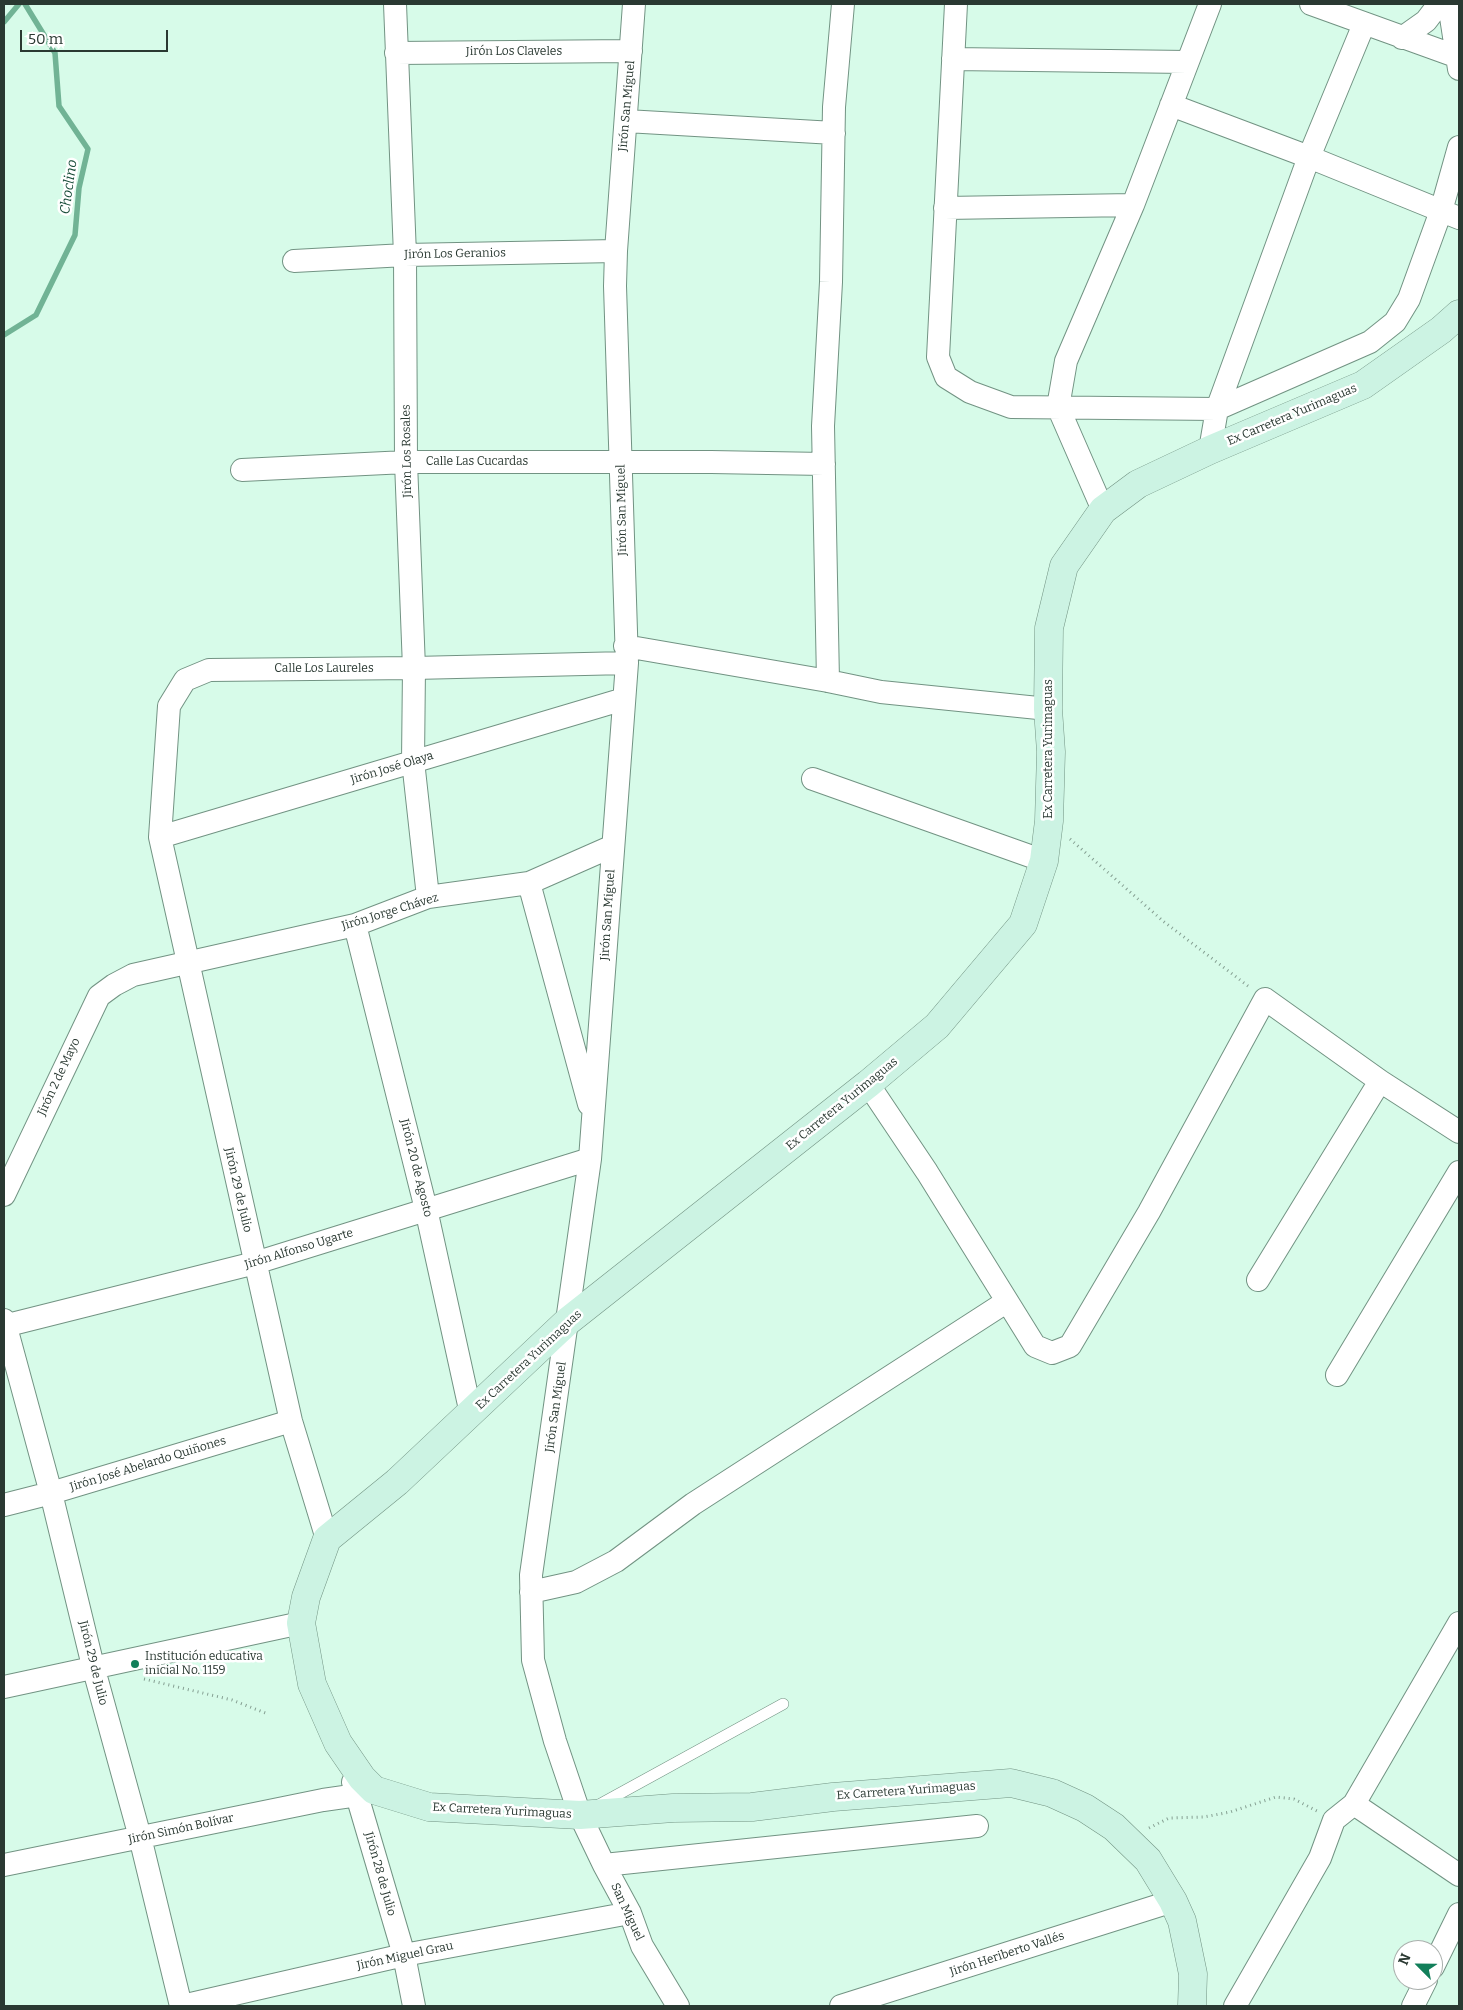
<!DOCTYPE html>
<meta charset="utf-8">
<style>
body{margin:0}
#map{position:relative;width:1463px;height:2010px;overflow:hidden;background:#d7fbe9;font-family:Bitter,serif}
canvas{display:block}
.frame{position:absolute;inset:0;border:5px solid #2a3932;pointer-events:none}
.north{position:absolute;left:1393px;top:1940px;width:50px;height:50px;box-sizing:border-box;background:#fff;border:1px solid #aab0ad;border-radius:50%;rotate:293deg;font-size:14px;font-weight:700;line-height:20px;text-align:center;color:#2a3932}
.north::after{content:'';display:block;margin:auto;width:18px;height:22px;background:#127f5a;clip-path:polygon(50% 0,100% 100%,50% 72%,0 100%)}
.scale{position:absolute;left:20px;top:30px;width:148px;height:22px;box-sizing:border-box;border:2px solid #2a3932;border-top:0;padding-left:6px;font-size:15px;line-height:18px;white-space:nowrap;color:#2a3932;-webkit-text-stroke:4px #fff;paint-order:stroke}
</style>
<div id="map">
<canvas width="1463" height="2010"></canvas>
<div class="frame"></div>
<div class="north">N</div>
<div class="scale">50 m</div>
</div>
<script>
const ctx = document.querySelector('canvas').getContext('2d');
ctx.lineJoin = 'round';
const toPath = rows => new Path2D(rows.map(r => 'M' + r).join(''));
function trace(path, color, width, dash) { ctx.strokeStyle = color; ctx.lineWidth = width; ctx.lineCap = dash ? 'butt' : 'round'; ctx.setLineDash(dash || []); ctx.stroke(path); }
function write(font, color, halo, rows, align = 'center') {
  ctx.font = font + ' Bitter,serif'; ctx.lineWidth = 5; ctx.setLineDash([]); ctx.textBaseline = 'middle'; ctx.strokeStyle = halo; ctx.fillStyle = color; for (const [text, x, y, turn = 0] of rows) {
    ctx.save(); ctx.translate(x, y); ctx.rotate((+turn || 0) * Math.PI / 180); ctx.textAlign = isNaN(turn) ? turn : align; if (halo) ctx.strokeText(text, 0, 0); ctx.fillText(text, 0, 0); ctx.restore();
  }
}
trace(toPath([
 [4,22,19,4],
 [4,335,36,315,75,235,79,188,88,149,59,106,55,53,25,4]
]), '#71b395', 5.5);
const lane = toPath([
 [597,1806,783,1704]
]);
const street = toPath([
 [395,4,405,255,406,462,414,668,413,761,428,897],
 [634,4,616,251,615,286,627,663,590,1159,531,1575,533,1660,555,1741,580,1815,604,1865,630,1913,642,1946,678,2006],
 [956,4,938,357,946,377,970,392,1011,407,1217,409,1370,342,1395,322,1409,299,1441,211,1459,147],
 [1311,4,1458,57],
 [1449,4,1459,69],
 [1402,38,1426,21,1439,4],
 [396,53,631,51],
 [953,59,1187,62],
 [1171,105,1309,157,1459,218],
 [626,121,834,133],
 [945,208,1133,205],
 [294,261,405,255,616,251],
 [1210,450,1217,409,1309,157,1364,24],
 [242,470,406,462,711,462,824,464],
 [1103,510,1058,407,1066,361,1133,205,1210,4],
 [625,646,828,681,881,692,1048,709],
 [828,681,823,426,831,282,834,107,843,4],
 [813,779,1044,861],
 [160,837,624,699],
 [529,883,589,1104],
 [355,925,426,1209,471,1414],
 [868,1084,927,1172,1035,1346,1052,1353,1070,1346,1149,1212,1265,999,1380,1081,1459,1132],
 [4,1195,99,996,114,985,133,975,355,925,428,897,529,883,613,846],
 [1258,1280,1380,1081],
 [4,1320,51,1493,93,1666,140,1837,181,2006],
 [4,1326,255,1263,590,1159],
 [1337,1375,1459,1172],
 [4,1505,51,1493,291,1421],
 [327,1539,291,1421,160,837,169,706,185,680,209,670,414,668,627,663],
 [531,1592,576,1582,616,1561,693,1504,1006,1302],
 [4,1687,301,1623],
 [353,1782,404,1955,414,2006],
 [1354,1804,1459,1875],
 [4,1865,323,1800,358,1795],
 [604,1865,977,1826],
 [1433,1967,1459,1914],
 [182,2006,404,1955,630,1913],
 [841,2006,1173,1901],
 [1235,2006,1320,1858,1334,1820,1354,1804,1459,1623],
 [1413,2006,1426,1980]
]);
const secondary = toPath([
 [1192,2006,1193,1974,1182,1921,1173,1901,1148,1860,1114,1827,1085,1808,1052,1793,1011,1783,833,1797,752,1807,673,1808,580,1815,429,1807,374,1790,362,1778,338,1743,312,1684,301,1623,306,1597,327,1539,397,1482,568,1321,868,1084,937,1026,1023,924,1044,861,1049,821,1051,752,1048,709,1049,628,1064,566,1103,510,1138,484,1210,450,1363,385,1441,330,1459,314]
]);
trace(lane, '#729383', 12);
trace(street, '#729383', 24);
trace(secondary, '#729383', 29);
trace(toPath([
 [1070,839,1163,921,1248,986],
 [144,1679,232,1700,268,1714],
 [1149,1828,1169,1818,1204,1817,1230,1812,1276,1797,1294,1799,1317,1811]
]), '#859f92', 3, [1, 4]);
trace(lane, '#fff', 11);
trace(street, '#fff', 22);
trace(secondary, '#ccf3e3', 28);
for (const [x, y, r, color] of [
 [135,1664,5,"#127f5a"]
]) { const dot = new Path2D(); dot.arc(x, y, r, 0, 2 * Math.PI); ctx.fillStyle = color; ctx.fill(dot); trace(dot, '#fff', 2); }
write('12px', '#2a3932', '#fff', [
 ["Jirón Los Claveles",514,52],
 ["Jirón San Miguel",627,106,-85],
 ["Jirón Los Geranios",455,254,-1],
 ["Ex Carretera Yurimaguas",1292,415,-23],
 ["Jirón Los Rosales",407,451,-91],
 ["Calle Las Cucardas",477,462],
 ["Jirón San Miguel",622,510,-91],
 ["Calle Los Laureles",324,669],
 ["Ex Carretera Yurimaguas",1049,749,-90],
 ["Jirón José Olaya",392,768,-17],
 ["Jirón Jorge Chávez",390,912,-17],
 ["Jirón San Miguel",608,915,-86],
 ["Jirón 2 de Mayo",59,1077,-65],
 ["Ex Carretera Yurimaguas",842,1104,-39],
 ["Jirón 20 de Agosto",416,1168,76],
 ["Jirón 29 de Julio",238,1190,77],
 ["Jirón Alfonso Ugarte",299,1249,-17],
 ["Ex Carretera Yurimaguas",529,1360,-43],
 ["Jirón San Miguel",556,1407,-82],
 ["Jirón José Abelardo Quiñones",148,1464,-17],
 ["Jirón 29 de Julio",93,1663,76],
 ["Ex Carretera Yurimaguas",906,1791,-4],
 ["Ex Carretera Yurimaguas",502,1811,3],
 ["Jirón Simón Bolívar",181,1829,-12],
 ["Jirón 28 de Julio",380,1874,74],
 ["San Miguel",627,1912,65],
 ["Jirón Heriberto Vallés",1007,1954,-18],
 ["Jirón Miguel Grau",405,1956,-12]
]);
write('12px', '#2a3932', '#fff', [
 ["Institución educativa",145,1657],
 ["inicial No. 1159",145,1671]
], 'left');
write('italic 14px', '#194e3a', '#fff', [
 ["Choclino",69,187,-82]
]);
</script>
